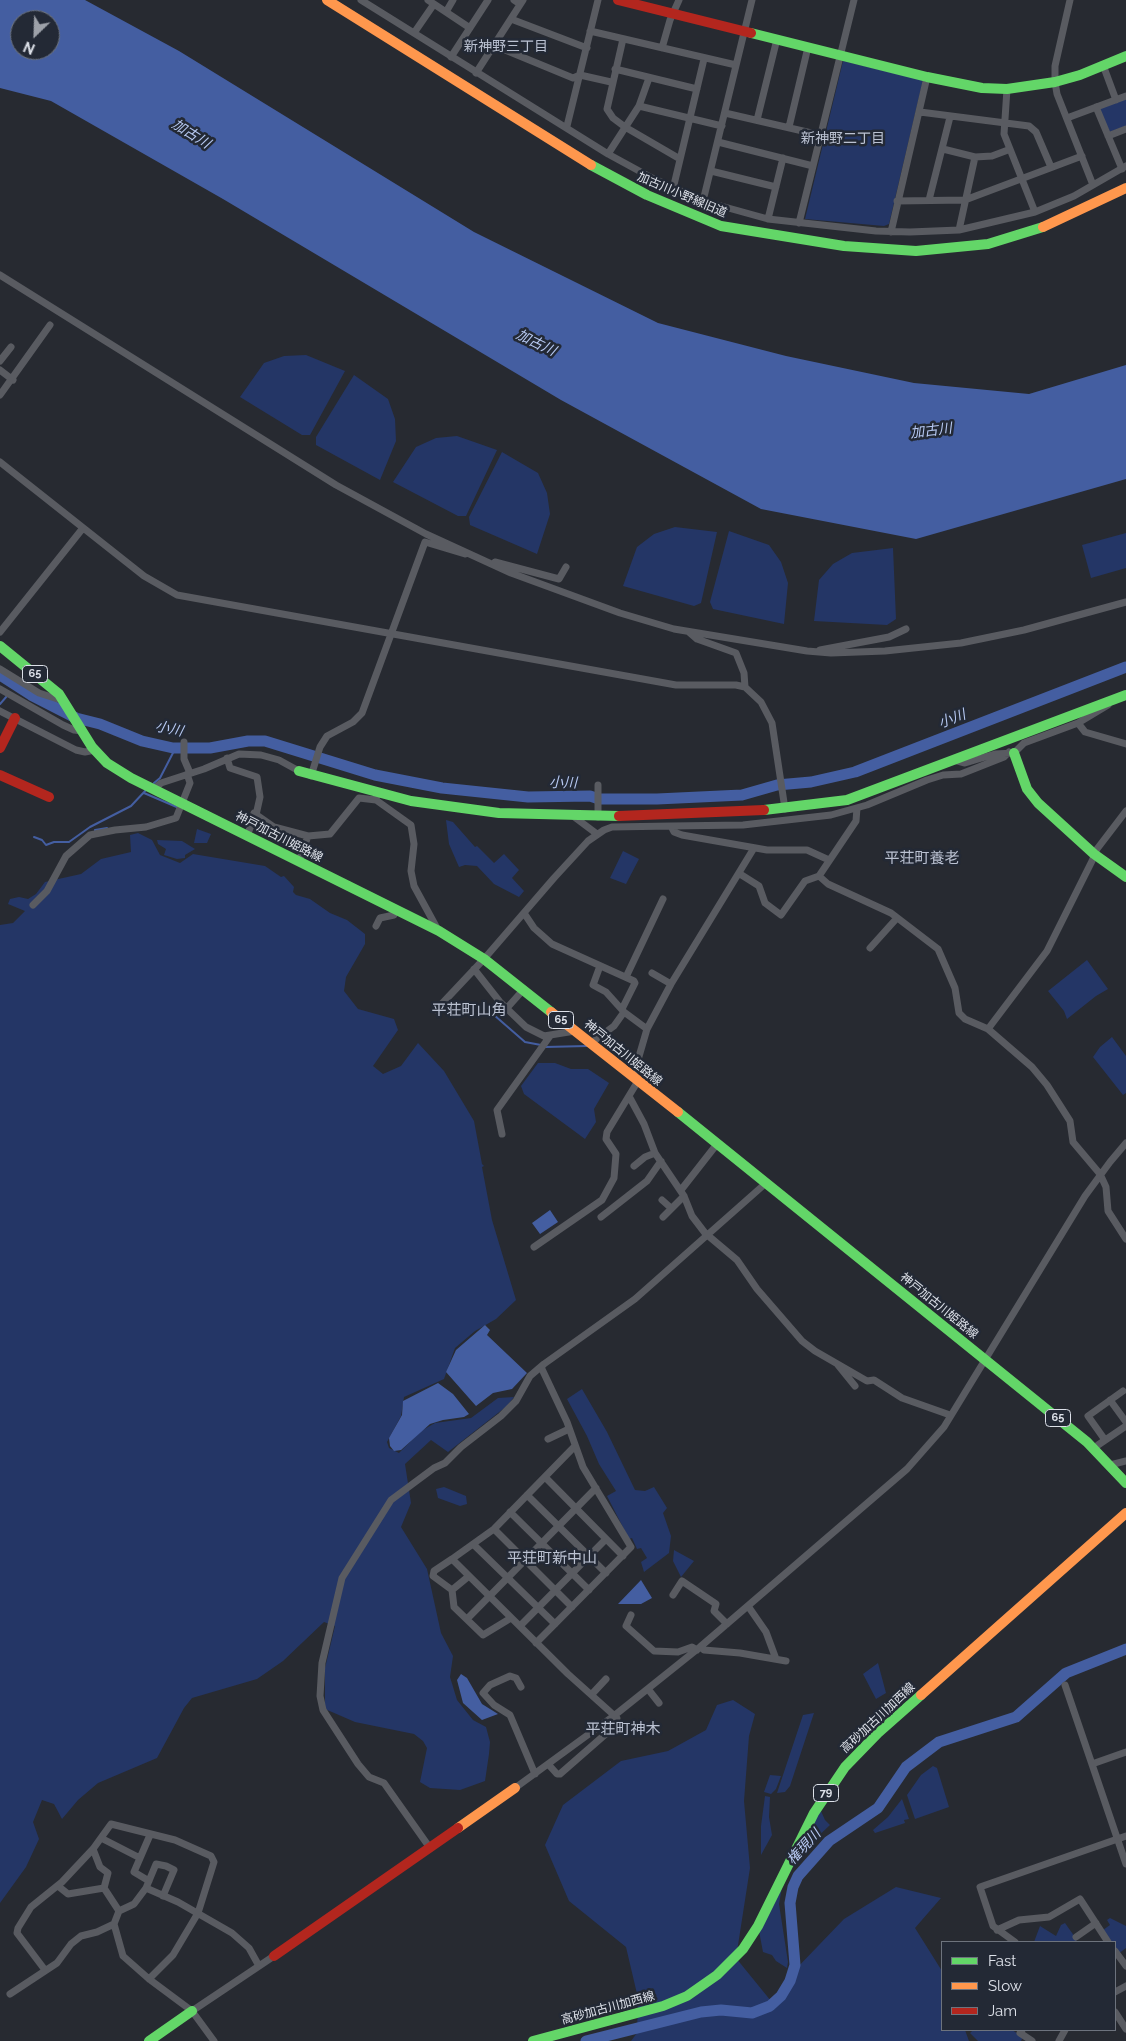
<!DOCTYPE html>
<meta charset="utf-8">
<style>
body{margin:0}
#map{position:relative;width:1126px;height:2041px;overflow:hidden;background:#272a31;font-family:Raleway,sans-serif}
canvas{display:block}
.legend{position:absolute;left:941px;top:1941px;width:175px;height:90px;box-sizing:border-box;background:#232935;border:1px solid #6d737d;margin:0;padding:6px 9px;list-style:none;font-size:15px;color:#dde1e9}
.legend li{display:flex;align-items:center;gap:10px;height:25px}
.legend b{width:25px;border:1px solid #6d737d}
.north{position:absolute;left:10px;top:10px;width:50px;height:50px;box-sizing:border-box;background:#232935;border:1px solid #6d737d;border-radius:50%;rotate:204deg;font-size:14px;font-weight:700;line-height:20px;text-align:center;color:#dde1e9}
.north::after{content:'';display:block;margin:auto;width:18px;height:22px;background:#9da1a9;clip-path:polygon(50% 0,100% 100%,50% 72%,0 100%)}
</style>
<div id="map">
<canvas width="1126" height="2041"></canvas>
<ul class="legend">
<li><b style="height:6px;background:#63d668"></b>Fast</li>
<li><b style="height:6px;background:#ff974d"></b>Slow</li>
<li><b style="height:6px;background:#b3261e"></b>Jam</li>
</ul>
<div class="north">N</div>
</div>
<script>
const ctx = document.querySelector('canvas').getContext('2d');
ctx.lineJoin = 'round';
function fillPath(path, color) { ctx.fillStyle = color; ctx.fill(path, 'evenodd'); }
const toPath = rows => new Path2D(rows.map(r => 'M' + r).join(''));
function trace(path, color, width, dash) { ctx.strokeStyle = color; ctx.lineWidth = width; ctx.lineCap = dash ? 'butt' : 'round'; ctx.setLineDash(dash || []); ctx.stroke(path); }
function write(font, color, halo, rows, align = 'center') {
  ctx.font = font + ' Raleway,"Noto Sans JP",sans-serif'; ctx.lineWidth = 5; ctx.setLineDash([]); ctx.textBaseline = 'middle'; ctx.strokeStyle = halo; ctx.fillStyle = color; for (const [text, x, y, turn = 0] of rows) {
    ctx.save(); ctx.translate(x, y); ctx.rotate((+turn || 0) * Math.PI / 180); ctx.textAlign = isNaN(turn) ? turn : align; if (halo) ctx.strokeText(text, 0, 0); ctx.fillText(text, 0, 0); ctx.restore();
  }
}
fillPath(toPath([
 [843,61,923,80,889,224,884,226,805,219],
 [1126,97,1126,126,1110,132,1099,111,1102,107],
 [306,355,345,371,310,435,302,435,240,397,264,363,284,356],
 [354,375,388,399,395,419,396,441,380,480,316,445,316,437],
 [457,436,497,450,466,516,458,516,393,482,416,447,436,438],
 [502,452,538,473,547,493,550,514,537,554,470,525,469,517],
 [675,527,717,532,701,603,694,606,623,586,637,547,654,534],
 [729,531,769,545,781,562,788,583,784,624,713,609,710,602],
 [1126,533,1126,568,1091,578,1082,545],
 [893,548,896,619,887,625,814,621,819,580,833,564,852,553],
 [446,820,453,822,475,847,477,846,494,863,504,854,519,870,512,878,524,891,519,897,494,884,477,866,465,865,459,867,449,844],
 [197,829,211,834,207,843,194,843],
 [138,833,152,840,160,855,180,863,193,854,265,866,281,877,284,876,294,887,293,892,296,895,310,899,330,913,347,920,365,934,365,944,346,977,344,991,358,1009,394,1019,398,1030,373,1066,383,1074,401,1066,418,1043,444,1071,474,1121,482,1164,484,1166,482,1167,492,1220,516,1300,496,1319,475,1331,455,1348,444,1379,404,1397,401,1416,387,1442,389,1448,399,1453,421,1431,435,1423,471,1418,498,1398,514,1397,507,1406,448,1452,431,1440,405,1464,411,1503,401,1527,427,1569,441,1633,453,1656,450,1677,457,1700,473,1720,486,1727,490,1742,489,1754,485,1781,460,1790,430,1788,420,1782,427,1748,423,1741,414,1734,355,1722,325,1709,325,1668,335,1626,324,1622,283,1661,257,1679,192,1698,184,1708,157,1758,98,1783,78,1800,62,1819,54,1804,42,1800,33,1822,39,1839,26,1867,0,1903,0,925,13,923,25,911,8,904,10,899,19,897,28,899,36,894,45,882,81,874,101,859,131,852,130,835],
 [157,840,182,841,195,849,185,855,185,858,177,859,164,855,166,849,158,844],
 [623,851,639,859,626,884,610,878],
 [1087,960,1108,989,1096,996,1067,1019,1064,1011,1048,991],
 [1112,1037,1126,1056,1126,1093,1123,1095,1093,1057,1100,1047],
 [538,1063,555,1063,571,1069,588,1069,609,1083,594,1109,596,1122,585,1139,524,1094,521,1086],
 [582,1389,607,1432,635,1490,645,1491,654,1487,667,1508,663,1513,671,1536,669,1553,644,1572,641,1562,647,1558,641,1548,637,1549,632,1538,629,1539,607,1496,616,1491,599,1464,587,1436,567,1399],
 [444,1487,466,1496,467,1504,460,1506,438,1498,436,1489],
 [674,1550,694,1561,681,1577,673,1561],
 [878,1663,886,1693,876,1699,863,1674],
 [733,1700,755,1714,749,1736,744,1801,750,1868,736,1958,771,2001,793,1972,844,1919,896,1887,941,1898,915,1928,942,1971,942,2030,965,2030,969,2041,631,2041,637,2033,638,1998,626,1947,569,1901,545,1845,563,1805,621,1761,668,1751,706,1730,717,1705],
 [814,1713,790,1786,785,1792,777,1793,803,1715],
 [933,1766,937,1768,949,1807,915,1819,907,1795,921,1775],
 [770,1775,781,1776,776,1789,771,1794,764,1792],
 [765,1796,770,1797,769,1817,772,1835,761,1855,761,1826],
 [902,1799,909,1819,904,1820,905,1823,875,1833,873,1830,888,1817],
 [820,1809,825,1820,830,1825,809,1845,790,1870],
 [782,1887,779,1904,788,1962,787,1968,776,1961,772,1955,763,1952,759,1931],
 [1110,1918,1126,1926,1126,1948,1118,1954,1115,1949,1115,1942,1110,1942,1103,1930,1110,1925,1107,1920],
 [1065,1923,1077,1940,1075,1942,1034,1942,1040,1926,1056,1936,1061,1925],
 [973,2030,1012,2030,1023,2037,1021,2041,978,2041,970,2033]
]), '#243666');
fillPath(toPath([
 [0,0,85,0,179,51,474,232,658,323,786,356,914,383,1029,394,1126,365,1126,479,916,539,761,509,561,400,223,199,51,101,0,88],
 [20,20,50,20,50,50,20,50],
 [550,1210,558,1222,540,1234,532,1223],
 [485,1325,490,1330,487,1335,527,1373,512,1389,493,1393,476,1406,446,1372,456,1350],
 [438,1383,453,1394,469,1414,464,1417,443,1420,430,1424,401,1450,394,1451,390,1446,389,1438,402,1415,403,1401],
 [641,1580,652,1598,641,1604,618,1604],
 [461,1674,467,1678,482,1704,498,1714,482,1720,463,1703,457,1680]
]), '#445ea1');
trace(toPath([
 [0,704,7,696],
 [154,783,160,778,175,749],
 [144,793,179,808],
 [95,830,107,828],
 [34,837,42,840,46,845,54,842,69,842,90,827,131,806,146,790],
 [494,1015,525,1042,541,1045],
 [545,1047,587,1046]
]), '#445ea1', 2);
trace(toPath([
 [0,675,31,695,76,718,100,724,142,741,173,748,210,748,248,741,265,741,375,775,442,788,528,797,590,796,599,799,657,799,742,795,777,785,811,782,855,772,1126,667],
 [586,2041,701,2012,721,2010,752,2013,770,2006,781,1996,790,1981,795,1965,790,1903,793,1887,798,1876,829,1841,878,1808,906,1767,939,1742,1016,1717,1066,1673,1126,1649]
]), '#445ea1', 11);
trace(toPath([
 [361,0,608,154,652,178,703,201,768,219,876,231,910,232,959,230,1035,212,1074,196,1126,166],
 [428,0,470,28],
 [514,0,520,4],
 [1070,0,1055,66,1055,82,1057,94,1093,185],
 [446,12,453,0],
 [511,19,587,48],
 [590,31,736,65],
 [414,33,434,4],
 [623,39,607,109,613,118,625,127,680,159],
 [493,45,573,78,580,75,611,82],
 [662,48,670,20,679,0],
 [451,57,488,0],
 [1103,65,1116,100],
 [615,69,697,89],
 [476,73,523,0],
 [1007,89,1004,134,1035,212],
 [639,106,722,126],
 [1096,107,1122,169],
 [920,112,1029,126,1036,132,1051,167],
 [725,113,820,135],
 [1067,118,1126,96],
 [757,120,777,39],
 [567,126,598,0],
 [789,127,808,47],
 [1108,136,1126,129],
 [718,142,813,166],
 [943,149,975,157,992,156,1008,150],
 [608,154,639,106,649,78],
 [711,171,776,187],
 [673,189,704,59],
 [929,200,950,117],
 [703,201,752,0],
 [897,201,965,200,1082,156],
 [768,219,783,158],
 [799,223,854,0],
 [959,230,975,157],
 [891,232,927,77],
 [0,275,336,485,426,534,511,573,620,613,674,629,807,651,831,653,885,651,961,643,1024,630,1126,602],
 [0,361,11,347],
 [0,370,13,380],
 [0,395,50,325],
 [0,462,144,576,177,595,676,685,736,685,745,687,761,702,772,723,785,809],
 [495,562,559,579,566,567],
 [0,632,83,528],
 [689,632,697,639,736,653,744,673,745,687],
 [820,650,889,637,906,629],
 [0,669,39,693,64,701],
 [0,689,63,725,74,730,83,731],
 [0,711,76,750,85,752,95,750],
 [1078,723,1085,732,1126,744],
 [184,742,184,759,190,773],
 [227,758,230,768,257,777,260,797,256,815,247,835],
 [954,760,965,763,995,754,1014,753,1024,743,1078,723,1108,705],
 [311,776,320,747,327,736,353,722,362,713,425,542,465,554],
 [598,785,598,817],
 [154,789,161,783,204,769,239,754,261,755,279,760,299,771],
 [377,794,376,800,411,825,414,844,411,871,414,886,438,930],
 [254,813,274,827,308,836],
 [573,816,597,834],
 [671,826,743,825,831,815,867,805,927,780,943,775,961,774,1004,757,1009,752],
 [299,861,308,836,330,834,359,798,376,800],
 [740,874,759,886,765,903,781,915,805,881,819,876,856,821,857,808,860,807],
 [819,876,828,884,891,913,938,949,955,988,959,1013,965,1019,988,1029,1032,1067,1047,1085,1070,1121,1073,1142,1100,1174,1106,1187,1108,1211,1126,1239],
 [33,905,47,891,66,856,90,835,115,830,146,827,176,818,190,783,187,774],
 [524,913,534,928,552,944,634,981,635,983,622,1009],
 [376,926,380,918,394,915,396,910],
 [870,948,897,918],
 [600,966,593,985,606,992,624,1012,647,1029],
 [474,969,500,1002,526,1027,544,1036,575,1031],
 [652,973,671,984],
 [626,977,663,899],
 [507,1008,524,989],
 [436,1010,484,959,554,878,588,841,604,830,612,827,671,826,674,832,682,835,767,850,807,850,829,860],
 [988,1029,1047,951,1092,861,1097,849,1126,811],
 [591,1043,614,1026,624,1012],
 [633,1077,647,1029,671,984,754,848],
 [630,1098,644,1124,655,1153,684,1196,692,1216,705,1233,737,1260,757,1289,802,1341,815,1351,867,1381,874,1380,902,1398,950,1415],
 [502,1134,497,1110,550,1036],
 [634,1166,645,1157,655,1153],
 [681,1190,717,1144],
 [662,1200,671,1208],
 [601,1217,647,1181,661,1161],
 [663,1217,684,1196],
 [534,1247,602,1200,614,1178,616,1154,606,1139,607,1132,638,1081],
 [838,1365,855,1386],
 [1110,1400,1126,1422],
 [548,1439,569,1429],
 [1105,1440,1088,1416,1123,1391],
 [1098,1445,1126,1426],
 [1110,1465,1126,1461],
 [545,1477,623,1556],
 [527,1495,606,1573],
 [510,1512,589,1590],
 [494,1529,572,1607],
 [474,1545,555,1624],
 [452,1559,434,1571,433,1576,452,1590,454,1607,483,1635,511,1618],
 [452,1590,469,1576],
 [673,1595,682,1581,716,1604,714,1611,727,1624],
 [748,1606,766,1632,776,1659],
 [631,1615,626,1626,654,1651,678,1652,692,1647,697,1650],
 [467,1619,596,1488],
 [520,1626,606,1539],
 [536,1643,631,1547,583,1467,567,1422,541,1367],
 [700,1647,704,1650,740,1653,786,1661],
 [1065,1685,1126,1864],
 [521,1687,516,1678,510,1676,490,1685,483,1693,494,1705,510,1715,535,1774],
 [648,1689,659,1703],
 [592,1694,606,1679],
 [548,1764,557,1774,560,1774,616,1725,617,1718,568,1674,452,1559,494,1529,575,1446],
 [1092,1764,1126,1752],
 [515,1788,615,1715,700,1647,907,1469,944,1427,1085,1196,1110,1162,1126,1143],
 [101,1838,140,1858],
 [430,1848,384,1783,369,1777,358,1764,323,1710,320,1696,322,1663,342,1578,391,1500,434,1468,445,1463,461,1447,501,1416,516,1401,530,1376,544,1364,635,1299,766,1183],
 [93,1849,100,1867,108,1873,104,1888,119,1911,114,1924,123,1956,149,1979,192,2011,214,2041],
 [149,1881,134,1872,150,1835],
 [58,1886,68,1894,104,1888],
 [146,1888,156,1864,166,1866,174,1870,163,1896],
 [119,1911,134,1904,146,1888,178,1902,232,1933,249,1948,259,1966],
 [997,1930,1019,1920,1049,1917,1080,1899,1108,1942],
 [1076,1937,1096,1923],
 [1015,1942,993,1926,980,1887,1126,1836],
 [1115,1951,1126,1966],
 [45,1970,17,1933,18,1928,31,1907,62,1882,93,1849,111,1824,175,1840,211,1856,214,1862,198,1913,173,1955,149,1979],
 [1115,1992,1126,1986],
 [10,1994,57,1963,71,1944,81,1936,97,1932,114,1924],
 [192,2011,274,1956],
 [1115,2012,1126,2029],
 [1022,2030,1020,2033,1032,2041],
 [1059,2041,1065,2030]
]), '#595b61', 7);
trace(toPath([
 [751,33,927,77,982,88,1007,89,1055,82,1080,75,1126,56],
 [591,165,647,195,721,226,844,246,916,251,988,244,1043,227],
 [0,646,59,694,92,747,107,763,131,778,439,931,484,959,551,1012],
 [1014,753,1027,789,1038,803,1094,854,1126,877],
 [299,771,411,801,499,813,619,816],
 [764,810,847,800,1126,695],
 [678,1112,1087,1442,1126,1483],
 [149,2041,192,2011],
 [533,2041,663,2006,687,1996,717,1975,743,1949,758,1926,814,1813,845,1767,878,1733,921,1695]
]), '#63d668', 10);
trace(toPath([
 [327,0,591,165],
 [1043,227,1126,188],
 [551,1012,678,1112],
 [921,1695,1126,1513],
 [458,1828,515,1788]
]), '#ff974d', 10);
trace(toPath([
 [618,0,751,33],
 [0,748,15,718],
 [0,775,49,797],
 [619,816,764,810],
 [274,1956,458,1828]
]), '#b3261e', 10);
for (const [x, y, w] of [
 [35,674,25],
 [561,1020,25],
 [1058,1418,25],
 [826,1793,25]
]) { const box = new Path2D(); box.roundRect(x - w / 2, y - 8.5, w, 17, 4); ctx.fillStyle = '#232935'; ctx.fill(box); trace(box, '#dde1e9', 1); }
write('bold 11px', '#dde1e9', null, [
 ["65",35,674],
 ["65",561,1020],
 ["65",1058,1418],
 ["79",826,1793]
]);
write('12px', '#dde1e9', '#232935', [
 ["加古川小野線旧道",682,195,23],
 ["神戸加古川姫路線",279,837,27],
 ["神戸加古川姫路線",623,1053,39],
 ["神戸加古川姫路線",939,1306,39],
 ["高砂加古川加西線",878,1718,-43],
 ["高砂加古川加西線",608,2008,-15]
]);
write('14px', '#bbc2d2', '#232935', [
 ["新神野三丁目",506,47],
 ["新神野二丁目",843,139]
]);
write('italic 14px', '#b7c9f2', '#232935', [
 ["加古川",191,134,32],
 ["加古川",536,343,26],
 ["加古川",931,431,-7],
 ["小川",952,719,-21],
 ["小川",169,729,12],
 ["小川",563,783,1],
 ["権現川",804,1847,-47]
]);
write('15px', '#bbc2d2', '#232935', [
 ["平荘町養老",922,858],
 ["平荘町山角",469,1010],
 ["平荘町新中山",552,1558],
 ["平荘町神木",623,1729]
]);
</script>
